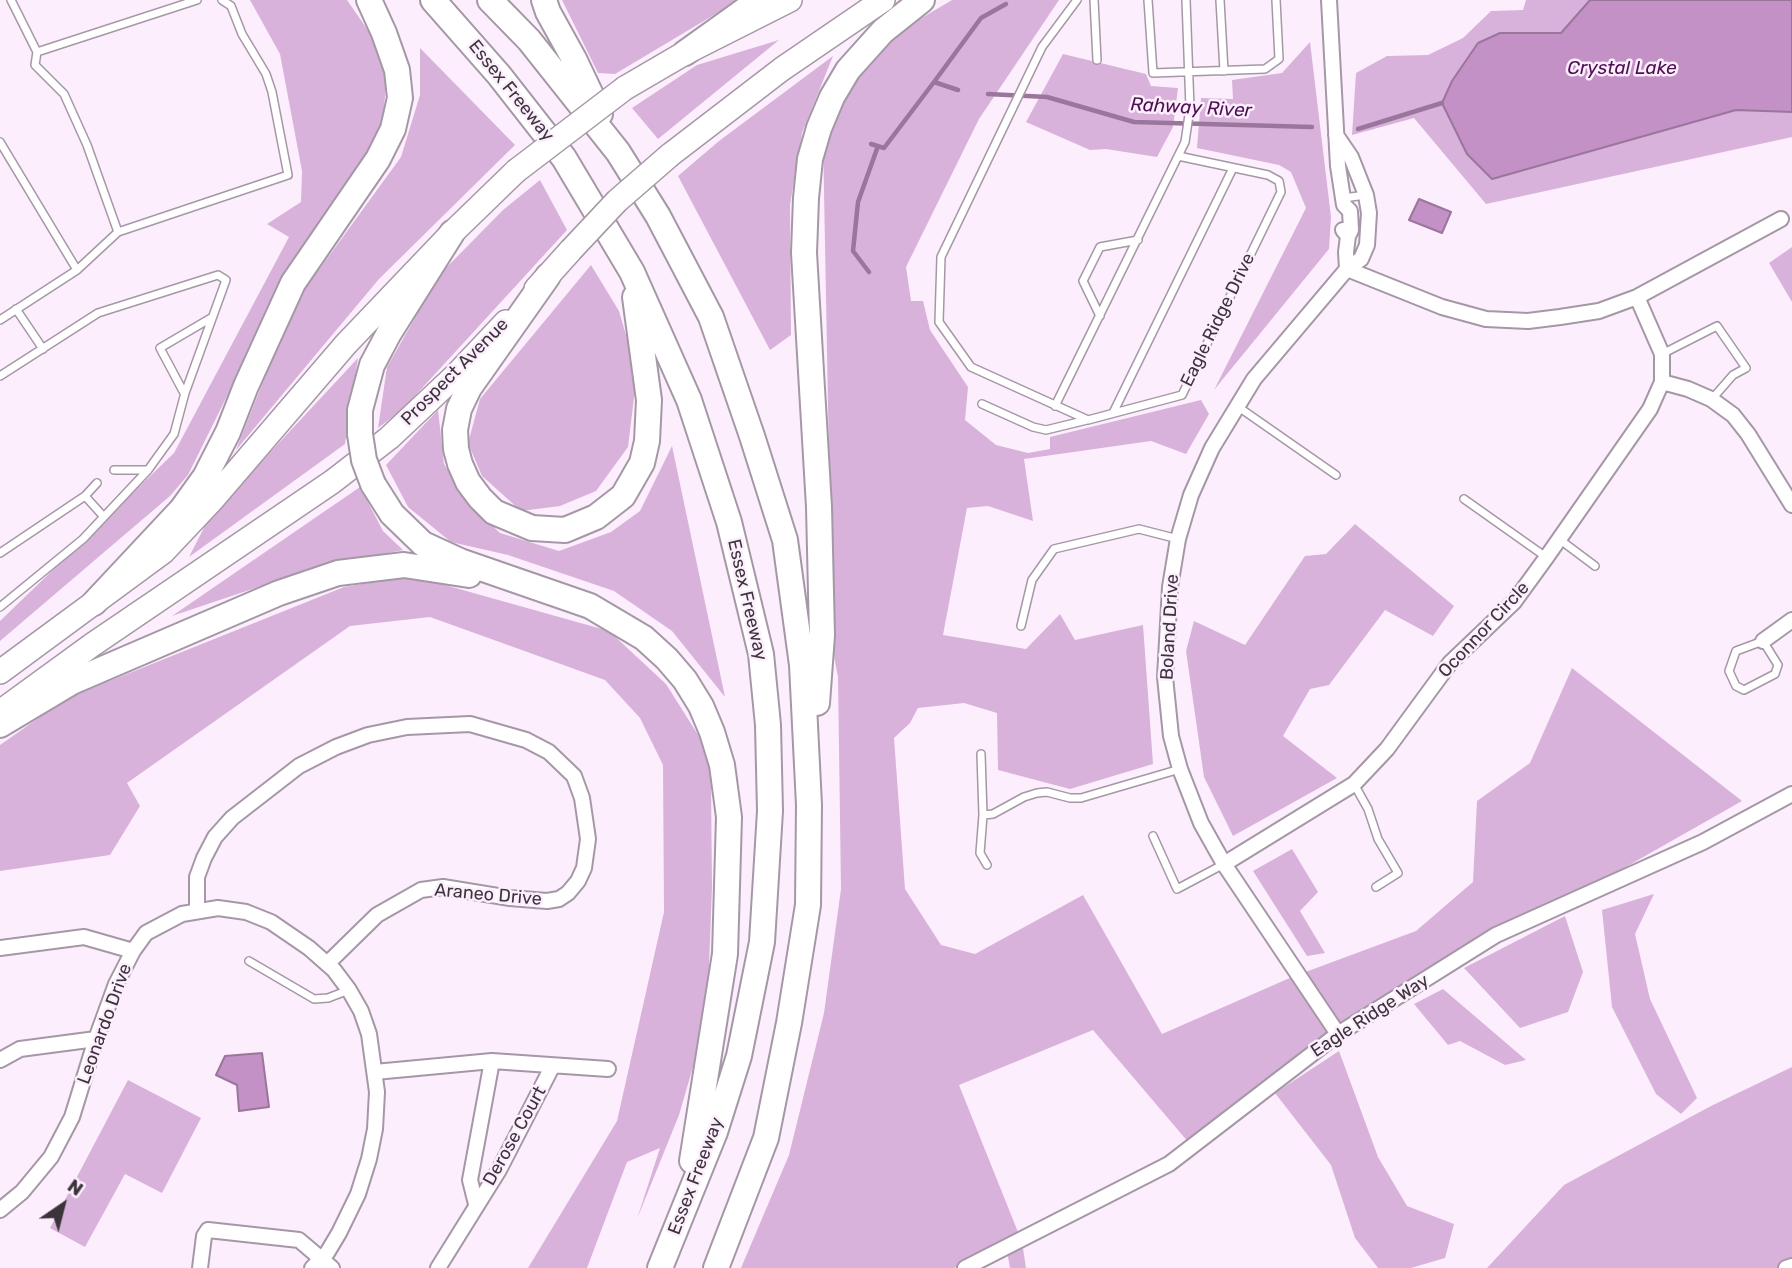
<!DOCTYPE html>
<style>
body{margin:0}
#map{position:relative;width:1792px;height:1268px;overflow:hidden;background:#fdeefd;font-family:Rubik,sans-serif}
canvas{display:block}
.north{position:absolute;left:28px;top:1170px;width:70px;height:70px;-webkit-text-stroke:5px #fdeefd;paint-order:stroke;rotate:35deg;font-size:19px;font-weight:700;line-height:28px;text-align:center;color:#3b353b}
.north::after{content:'';display:block;margin:auto;width:24px;height:32px;background:#3b353b;clip-path:polygon(50% 0,100% 100%,50% 72%,0 100%)}
</style>
<div id="map">
<canvas width="1792" height="1268"></canvas>
<div class="north">N</div>
</div>
<script>
const ctx = document.querySelector('canvas').getContext('2d');
ctx.lineJoin = 'round';
function fillPath(path, color) { ctx.fillStyle = color; ctx.fill(path, 'evenodd'); }
const toPath = rows => new Path2D(rows.map(r => 'M' + r).join(''));
function trace(path, color, width, dash) { ctx.strokeStyle = color; ctx.lineWidth = width; ctx.lineCap = dash ? 'butt' : 'round'; ctx.setLineDash(dash || []); ctx.stroke(path); }
function write(font, color, halo, rows, align = 'center') {
  ctx.font = font + ' Rubik,sans-serif'; ctx.lineWidth = 5; ctx.setLineDash([]); ctx.textBaseline = 'middle'; ctx.strokeStyle = halo; ctx.fillStyle = color; for (const [text, x, y, turn = 0] of rows) {
    ctx.save(); ctx.translate(x, y); ctx.rotate((+turn || 0) * Math.PI / 180); ctx.textAlign = isNaN(turn) ? turn : align; if (halo) ctx.strokeText(text, 0, 0); ctx.fillText(text, 0, 0); ctx.restore();
  }
}
fillPath(toPath([
 [250,0,347,0,388,59,382,134,276,297,188,475,170,496,0,641,0,621,174,453,289,237,267,224,301,202,302,171,280,54],
 [562,0,739,0,615,74,598,73],
 [952,0,1059,0,979,119,906,267,911,301,923,301,930,330,968,387,965,420,996,445,1028,453,1050,449,1050,437,1201,400,1209,414,1186,454,1151,441,1024,459,1033,521,988,506,967,508,943,635,1026,649,1060,614,1075,640,1143,625,1153,764,1070,789,998,770,997,713,964,703,918,708,910,723,894,738,905,889,941,945,975,954,1083,895,1162,1034,1292,977,1416,931,1473,882,1477,801,1530,763,1572,668,1742,801,1490,944,1338,1041,1195,1150,1093,1030,959,1085,1022,1242,1026,1268,1010,1268,1007,1251,954,1268,741,1268,789,1155,824,1013,841,889,838,677,828,624,832,620,823,137,858,79,903,29],
 [1526,0,1590,0,1561,33,1501,33,1492,178,1736,110,1792,112,1792,137,1486,204,1414,118,1352,135,1356,73,1387,56,1428,55,1463,38,1491,11,1523,10],
 [779,40,658,139,632,108,697,65],
 [1310,42,1331,217,1329,249,1214,390,1306,208,1291,172,1279,165,1197,148,1201,98,1233,99,1232,80,1282,73],
 [420,48,515,145,379,279,236,450,294,304,401,157,420,95],
 [1063,54,1146,74,1151,86,1178,88,1173,127,1157,157,1106,149,1090,150,1026,122],
 [833,56,802,133,790,205,791,335,770,350,678,176,719,141],
 [540,180,567,230,402,410,378,428,387,367,440,274,503,210],
 [1792,247,1792,302,1769,263],
 [591,265,619,311,637,373,628,447,596,491,560,506,521,511,482,476,468,443,480,399],
 [358,358,345,444,189,557,209,518],
 [438,410,444,464,467,502,500,533,559,551,611,532,640,511,672,446,725,697,672,631,614,591,508,555,451,542,408,507,386,465],
 [360,487,383,531,403,550,318,567,172,616],
 [1355,524,1454,606,1433,636,1385,610,1329,685,1310,689,1283,736,1337,778,1233,836,1204,777,1186,651,1194,621,1245,645,1305,556,1326,554],
 [413,576,609,631,666,684,707,749,711,783,712,887,707,1019,679,1115,637,1219,660,1148,627,1162,587,1268,528,1268,617,1121,664,912,663,765,640,718,605,680,430,617,350,626,127,783,140,806,110,855,0,871,0,745,67,698,344,587],
 [1292,849,1318,892,1300,911,1325,953,1307,956,1253,871],
 [1654,894,1635,934,1650,999,1697,1098,1681,1114,1656,1094,1612,1007,1602,910],
 [1565,916,1583,972,1568,1012,1520,1028,1464,968],
 [1443,989,1526,1060,1505,1065,1460,1041,1448,1045,1414,1004],
 [1339,1051,1378,1157,1407,1206,1454,1224,1445,1258,1411,1268,1378,1268,1355,1238,1331,1165,1275,1093],
 [1792,1067,1792,1268,1487,1268,1564,1185,1711,1106],
 [128,1080,201,1118,162,1193,125,1174,85,1247,50,1228]
]), '#d8b2db');
const water = toPath([
 [1590,0,1792,0,1792,112,1736,110,1492,179,1467,154,1442,103,1452,81,1478,43,1500,33,1561,33,1590,0],
 [1419,199,1451,212,1442,233,1409,220,1419,199],
 [262,1053,269,1107,239,1111,237,1085,216,1075,225,1056,262,1053]
]);
fillPath(water, '#c391c6');
trace(water, '#9a759c', 2);
trace(toPath([
 [934,82,981,18,1006,4],
 [988,94,1047,97,1134,122,1312,127],
 [1358,129,1442,103],
 [871,144,884,148,934,82,958,90],
 [869,272,853,251,858,202,878,146]
]), '#9a759c', 4.5);
const lane = toPath([
 [11,0,37,52],
 [1077,0,1042,47,941,257,939,322,971,367,1088,420,1182,395,1281,192,1279,181,1268,175,1178,156],
 [1094,0,1097,60],
 [1148,0,1153,73,1265,69,1279,59,1276,0],
 [1220,0,1224,71],
 [0,142,77,270],
 [1343,198,1366,195],
 [118,232,87,145,64,94,35,65,37,52,197,0],
 [16,309,43,349],
 [1100,316,1083,281,1100,247,1138,240],
 [0,320,77,270,118,232,288,175,272,92,266,74,242,34,231,6,222,0],
 [1662,354,1717,326,1746,368,1733,375,1712,399],
 [0,376,98,313,218,275,226,280,185,393,174,434,148,470,83,539,0,607],
 [184,393,160,348,211,318],
 [982,404,1033,427,1046,430,1087,420],
 [1055,406,1185,142,1190,108,1186,0],
 [1237,406,1336,475],
 [1113,413,1233,168],
 [114,470,148,470],
 [85,496,97,483],
 [1464,499,1546,557],
 [1559,539,1595,566],
 [0,553,85,496,104,517],
 [1021,626,1032,580,1054,549,1139,529,1178,539],
 [1763,641,1778,665,1775,674,1744,690,1736,686,1729,671,1736,651,1763,641],
 [981,754,983,815,993,814,1024,797,1037,793,1047,792,1070,798,1081,798,1180,769],
 [1354,784,1368,809,1378,839,1398,873,1376,887],
 [983,815,980,853,987,865],
 [1153,836,1177,889,1224,864],
 [249,961,314,999,328,998,349,990]
]);
const street = toPath([
 [1329,0,1338,166,1344,205,1350,211,1351,230,1348,236],
 [1336,135,1351,157,1366,195,1369,213,1367,245,1361,259,1347,269,1254,379,1212,448,1191,495,1178,539,1170,587,1165,677,1171,736,1180,769,1201,823,1224,864,1338,1034],
 [1343,230,1348,236,1346,252,1347,269],
 [1347,269,1442,307,1486,319,1528,321,1560,317,1599,311,1637,297,1781,219],
 [1662,382,1688,389,1711,399,1733,415,1748,434,1792,505],
 [1763,641,1792,620],
 [1224,864,1354,784,1387,749,1450,663,1514,602,1546,558,1650,409,1662,382,1662,354,1637,297],
 [197,911,197,877,204,858,215,837,232,818,299,766,336,747,368,735,407,727,470,724,526,740,549,752,574,776,582,798,588,839,584,868,578,881,568,893,559,899,547,901,510,898,443,887,421,890,377,915,327,964],
 [0,948,84,937,133,951],
 [0,1060,20,1049,96,1039],
 [375,1072,492,1061,608,1069],
 [476,1204,470,1180,492,1061],
 [0,1210,22,1192,51,1157,72,1117,96,1039,116,984,133,951,146,933,182,914,218,908,246,912,271,922,309,948,334,970,349,990,361,1011,369,1034,377,1092,375,1129,369,1159,358,1194,339,1233,327,1253,312,1268],
 [200,1268,204,1236,208,1230,299,1240,332,1268],
 [438,1268,499,1170,552,1067],
 [965,1268,1169,1164,1338,1034,1496,935,1703,842,1792,794],
 [1786,1268,1792,1266]
]);
const primary = toPath([
 [625,88,685,53,790,0],
 [670,155,782,69,883,0],
 [536,289,571,250],
 [0,672,163,552,213,499,346,344,452,233,516,171],
 [0,712,92,645,332,482,389,438,456,375,506,322]
]);
const highway = toPath([
 [433,0,499,75,564,158,632,272,689,400,729,522,761,654,768,725,770,811,762,942,739,1056,715,1132,660,1268],
 [490,0,529,40,618,152,658,216,711,317,752,436,785,540,802,665,809,805,808,905,789,1023,766,1138,716,1268],
 [544,0,548,12,574,59,600,114],
 [685,53,759,0],
 [548,276,469,388,459,409,455,430,456,449,460,464,468,482,480,498,494,512,532,528,565,530,596,517,623,496,642,463,647,441,649,400,635,297],
 [360,434,360,410,372,365,389,333,452,233],
 [373,484,392,514,423,544,460,561,590,606,644,638,667,659,685,680,701,706,712,732,722,765,729,817,725,954,692,1161],
 [94,603,182,509,205,477,228,432,246,386,293,283,378,159,393,129,400,98,397,70,384,33,369,0],
 [817,703,822,635,819,507,804,253,806,198,810,159,819,128,832,97,848,70,883,31,922,0],
 [0,725,72,682,279,593,338,573,404,565,469,575]
]);
trace(lane, '#a598a6', 10);
trace(street, '#a598a6', 18);
trace(primary, '#a598a6', 26);
trace(highway, '#a598a6', 28);
trace(lane, '#fff', 7);
trace(street, '#fff', 14);
trace(primary, '#fff', 23);
trace(highway, '#fff', 24);
const primaryBridge = toPath([
 [516,171,625,88],
 [571,250,617,201,670,155]
]);
const highwayBridge = toPath([
 [360,434,364,460,373,484]
]);
trace(primaryBridge, '#a598a6', 26, []);
trace(highwayBridge, '#a598a6', 28, []);
trace(primaryBridge, '#fff', 23);
trace(highwayBridge, '#fff', 24);
write('18px', '#3b353b', '#fdeefd', [
 ["Essex Freeway",511,91,51],
 ["Eagle Ridge Drive",1218,320,-64],
 ["Prospect Avenue",455,372,-45],
 ["Essex Freeway",747,600,77],
 ["Boland Drive",1170,627,-87],
 ["Oconnor Circle",1484,630,-47],
 ["Araneo Drive",488,895,5],
 ["Eagle Ridge Way",1370,1016,-33],
 ["Leonardo Drive",105,1024,-70],
 ["Derose Court",515,1136,-61],
 ["Essex Freeway",696,1176,-69]
]);
write('italic 19px', '#4c1052', '#fdeefd', [
 ["Crystal Lake",1622,69],
 ["Rahway River",1191,108,3]
]);
</script>
